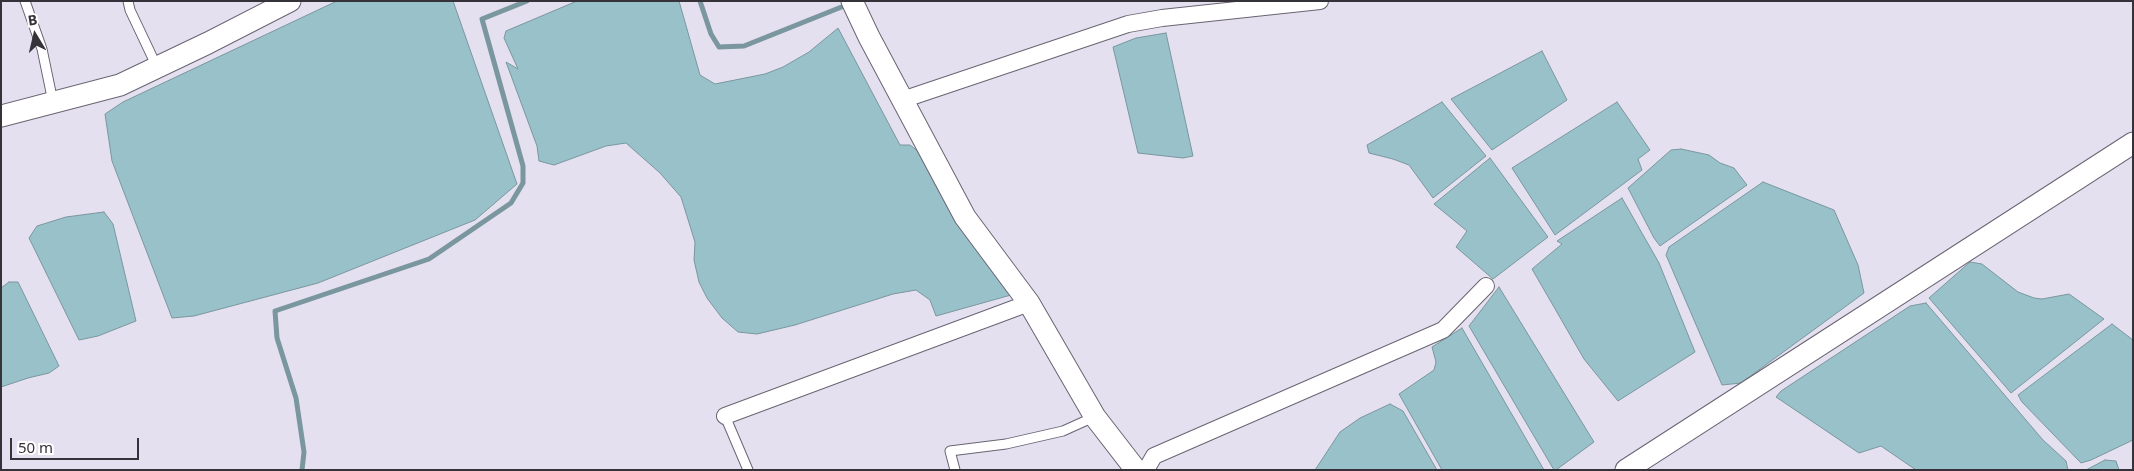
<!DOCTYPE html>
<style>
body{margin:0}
#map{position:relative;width:2134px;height:471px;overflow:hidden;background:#e5e0ef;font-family:"Noto Sans",sans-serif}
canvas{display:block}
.frame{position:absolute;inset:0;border:2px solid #353239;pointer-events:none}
.north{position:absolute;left:10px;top:10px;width:50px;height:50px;-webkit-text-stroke:4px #fff;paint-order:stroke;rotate:351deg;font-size:14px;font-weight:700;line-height:20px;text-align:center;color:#353239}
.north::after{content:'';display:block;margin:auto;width:18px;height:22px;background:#353239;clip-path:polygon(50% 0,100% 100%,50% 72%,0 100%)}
.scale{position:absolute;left:10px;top:438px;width:129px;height:22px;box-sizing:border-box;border:2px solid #353239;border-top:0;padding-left:6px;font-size:15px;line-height:18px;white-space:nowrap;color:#353239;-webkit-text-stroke:4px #fff;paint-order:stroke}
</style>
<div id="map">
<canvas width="2134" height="471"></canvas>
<div class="frame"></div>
<div class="north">B</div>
<div class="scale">50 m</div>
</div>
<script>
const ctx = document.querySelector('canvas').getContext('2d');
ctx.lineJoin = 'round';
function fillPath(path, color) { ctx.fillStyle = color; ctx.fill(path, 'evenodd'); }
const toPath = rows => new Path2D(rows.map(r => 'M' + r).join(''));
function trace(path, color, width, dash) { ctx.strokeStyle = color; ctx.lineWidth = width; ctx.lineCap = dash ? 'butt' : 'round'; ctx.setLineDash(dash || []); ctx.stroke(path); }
const water = toPath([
 [337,1,453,1,517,184,475,220,318,283,194,316,172,318,112,161,105,114,123,102,337,1],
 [577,1,679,1,700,75,715,84,765,74,783,67,809,52,838,28,900,145,910,145,919,152,1011,295,936,316,930,300,916,290,893,294,795,325,757,334,738,332,722,318,707,298,699,282,694,260,695,242,681,197,660,173,626,143,606,146,554,165,539,161,537,146,506,62,518,69,504,38,506,31,577,1],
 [1166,33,1193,156,1183,158,1138,153,1113,47,1136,38,1166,33],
 [1542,51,1567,100,1492,150,1451,99,1542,51],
 [1442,102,1486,156,1433,198,1409,165,1393,159,1369,153,1367,145,1442,102],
 [1617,102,1650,150,1638,159,1642,170,1555,235,1512,168,1617,102],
 [1681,149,1709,155,1720,163,1734,168,1747,185,1660,246,1654,238,1628,188,1671,150,1681,149],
 [1490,158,1548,237,1493,279,1456,247,1467,231,1434,204,1490,158],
 [1763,182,1834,210,1858,265,1864,293,1741,383,1722,385,1666,255,1669,247,1763,182],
 [1622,198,1659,263,1695,352,1618,401,1584,359,1532,269,1562,244,1557,241,1622,198],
 [104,212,113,224,136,321,98,336,79,340,29,238,37,226,66,217,104,212],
 [1970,262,1982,264,2018,292,2034,298,2042,299,2069,294,2104,319,2011,393,1929,298,1970,262],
 [9,282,18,282,59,366,49,373,28,378,1,387,1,288,9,282],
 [1499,287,1594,442,1556,470,1554,470,1469,326,1499,287],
 [1926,303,2043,440,2066,461,2068,470,1916,470,1881,446,1859,453,1776,397,1781,391,1910,306,1926,303],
 [2112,324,2133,340,2133,440,2091,460,2081,463,2022,402,2018,395,2112,324],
 [1462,328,1544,470,1442,470,1399,394,1434,370,1436,362,1432,347,1462,328],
 [1390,404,1403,411,1437,470,1315,470,1340,432,1360,418,1390,404],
 [2105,460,2116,461,2119,470,2086,470,2105,460]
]);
fillPath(water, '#98c1ca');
trace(water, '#7a969e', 1);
trace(toPath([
 [700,1,711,34,719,47,744,46,849,4],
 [302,470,304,452,296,398,277,338,275,311,429,259,511,203,523,183,523,166,482,19,527,1]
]), '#7a969e', 5);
const service = toPath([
 [25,1,42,49,53,102],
 [128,1,130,10,157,67],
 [725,416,748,470],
 [955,470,950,451,1006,444,1063,431,1094,417]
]);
const minor = toPath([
 [902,100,1128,24,1162,18,1320,1],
 [725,416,1029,303],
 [1146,470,1154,456,1443,330,1486,286]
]);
const tertiary = toPath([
 [852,1,869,37,965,217,1029,303,1095,417,1136,470],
 [1,116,120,85,208,43,290,1],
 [1626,470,2133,143]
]);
trace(service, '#696472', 11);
trace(minor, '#696472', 18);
trace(tertiary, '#696472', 23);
trace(service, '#fff', 9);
trace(minor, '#fff', 16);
trace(tertiary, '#fff', 21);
</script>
